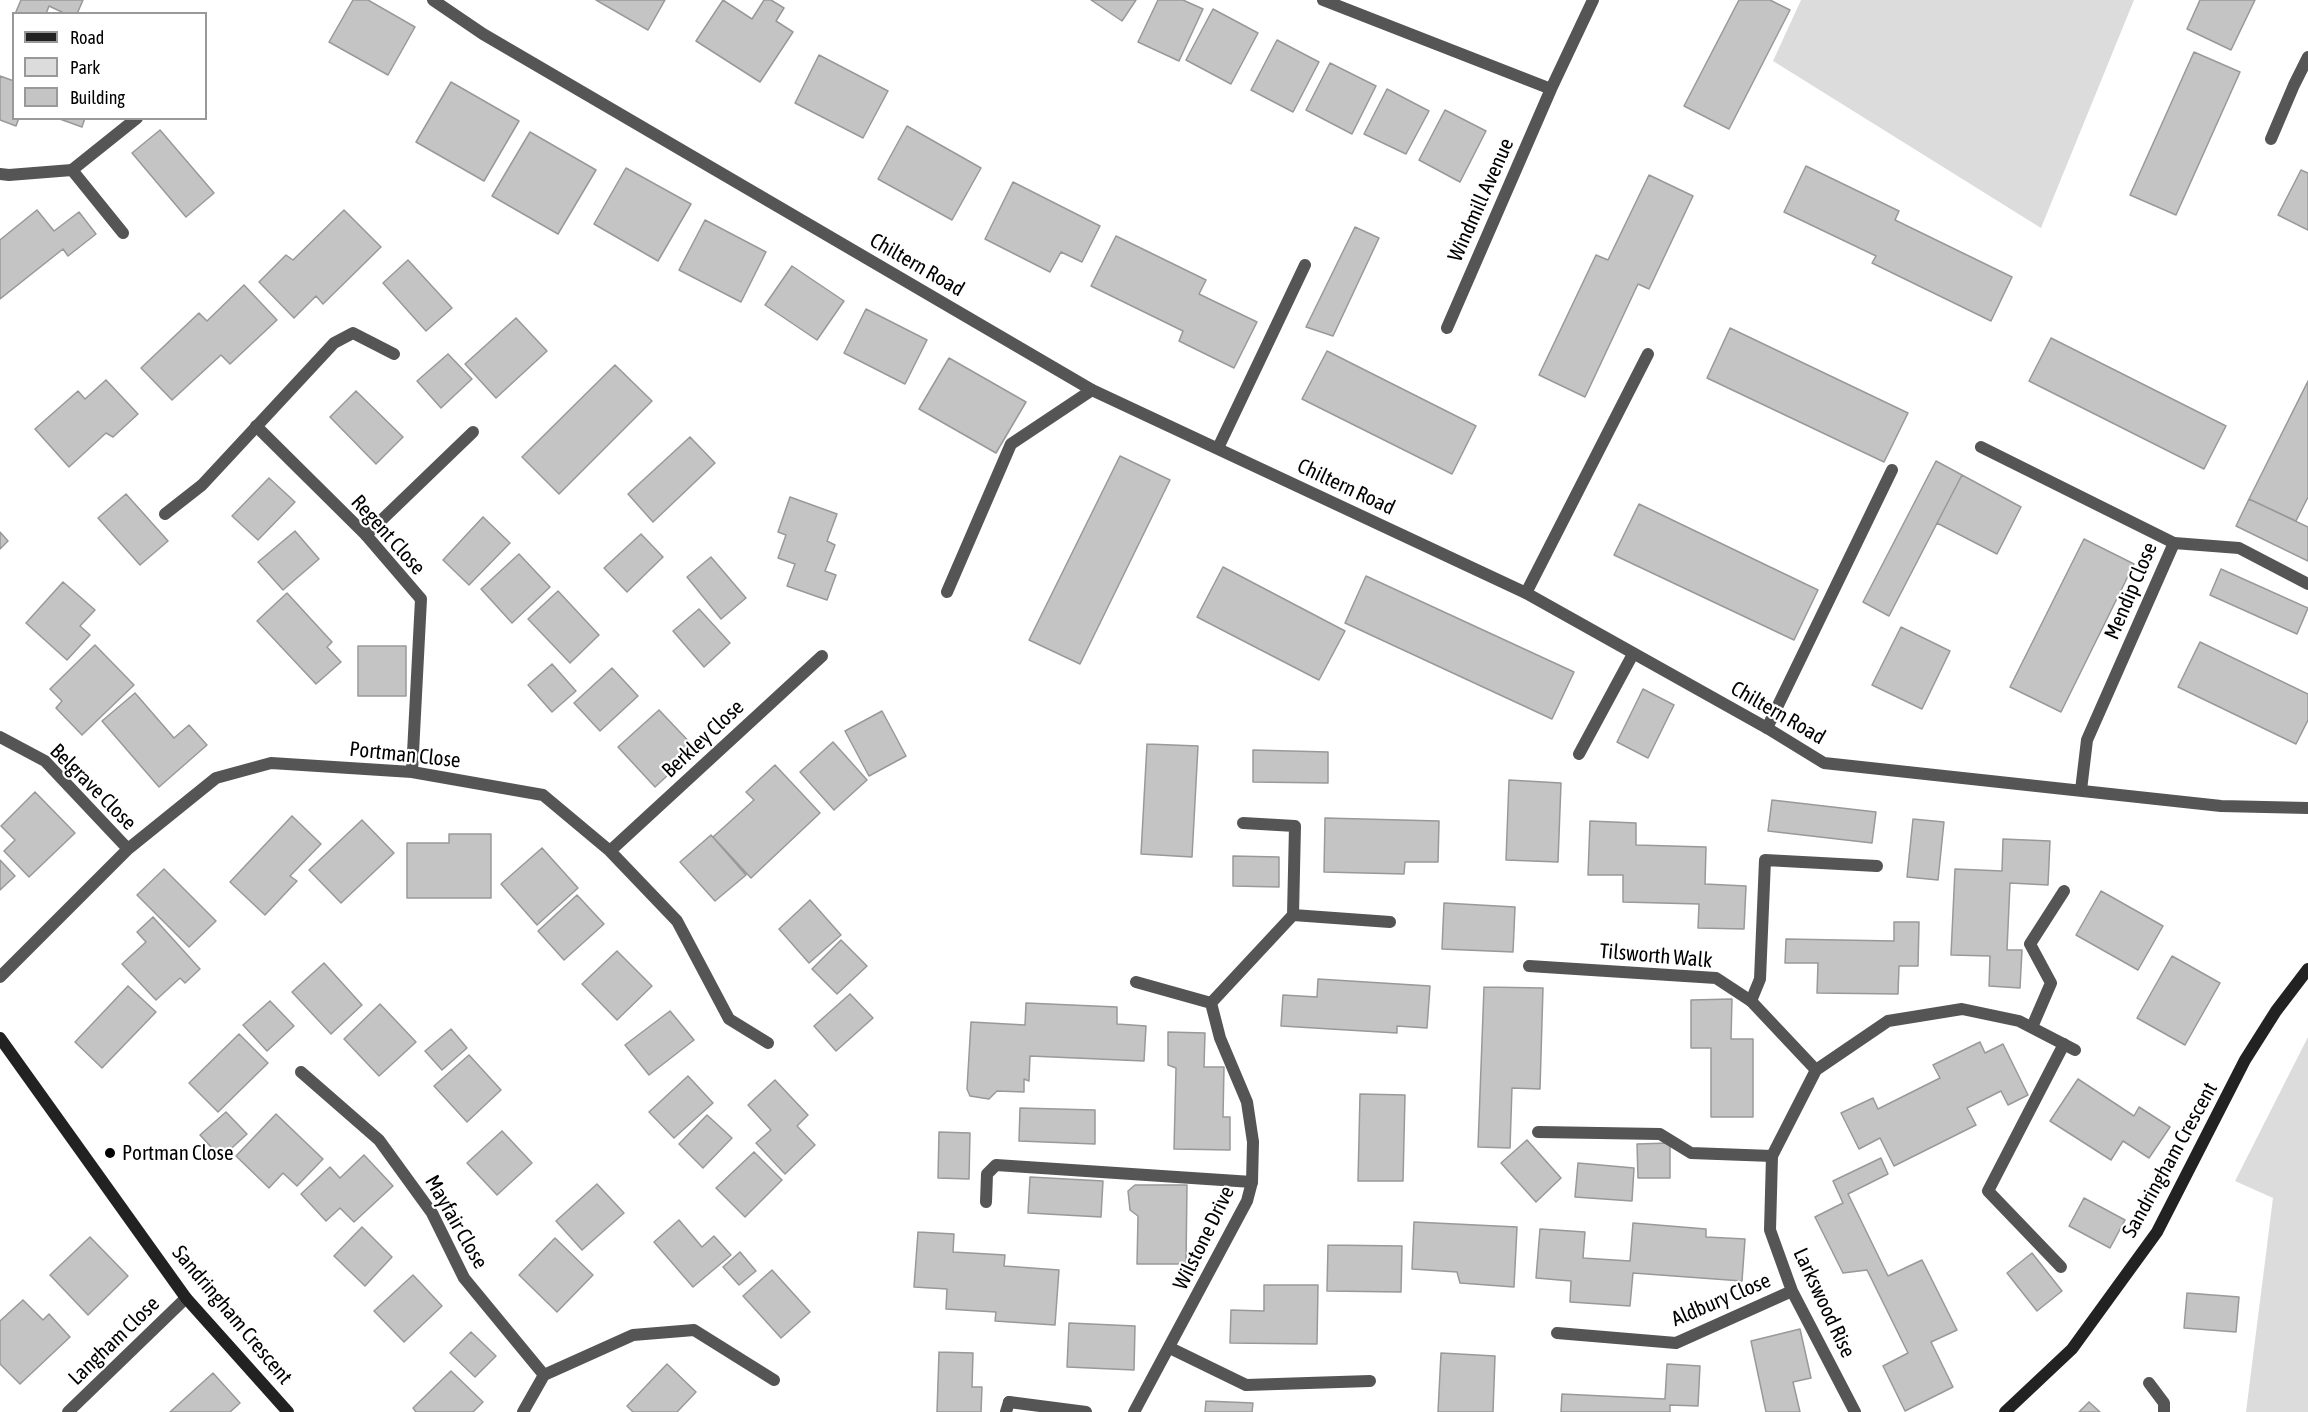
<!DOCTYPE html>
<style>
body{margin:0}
#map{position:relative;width:2308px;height:1412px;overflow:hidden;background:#fff;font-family:"Asap Condensed",sans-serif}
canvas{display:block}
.legend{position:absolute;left:12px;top:12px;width:195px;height:108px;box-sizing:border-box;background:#fff;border:2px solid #999;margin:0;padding:8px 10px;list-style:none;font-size:18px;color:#000}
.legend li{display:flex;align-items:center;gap:12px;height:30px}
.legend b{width:30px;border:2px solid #999}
</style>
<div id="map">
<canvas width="2308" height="1412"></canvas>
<ul class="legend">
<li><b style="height:8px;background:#222"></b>Road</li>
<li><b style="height:16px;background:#dcdcdc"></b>Park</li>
<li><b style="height:16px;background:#c4c4c4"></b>Building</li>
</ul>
</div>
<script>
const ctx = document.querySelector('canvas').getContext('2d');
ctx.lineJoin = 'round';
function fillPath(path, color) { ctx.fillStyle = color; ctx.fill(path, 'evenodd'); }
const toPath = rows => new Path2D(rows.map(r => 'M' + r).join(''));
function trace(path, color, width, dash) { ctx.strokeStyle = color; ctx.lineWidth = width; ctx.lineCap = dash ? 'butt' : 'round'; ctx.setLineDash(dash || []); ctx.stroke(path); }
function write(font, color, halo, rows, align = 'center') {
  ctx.font = font + ' "Asap Condensed",sans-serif'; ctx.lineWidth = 4.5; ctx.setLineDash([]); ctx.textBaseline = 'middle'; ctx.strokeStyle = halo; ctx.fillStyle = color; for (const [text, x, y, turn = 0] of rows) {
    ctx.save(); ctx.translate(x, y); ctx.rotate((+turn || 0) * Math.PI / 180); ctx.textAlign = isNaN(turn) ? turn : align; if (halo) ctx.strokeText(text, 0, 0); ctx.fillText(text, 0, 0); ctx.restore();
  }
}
fillPath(toPath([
 [1801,0,2134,0,2041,228,1773,61],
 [2308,1037,2308,1412,2246,1412,2273,1198,2235,1181]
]), '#dcdcdc');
const building = toPath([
 [21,0,83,0,77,14,66,14,49,6,46,14,15,14,21,0],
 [353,0,368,0,415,27,388,75,329,42,353,0],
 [596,0,665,0,648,30,596,0],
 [723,0,752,19,764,0,771,0,784,8,776,21,793,32,760,82,696,41,723,0],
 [1091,0,1136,0,1122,21,1091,0],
 [1158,0,1183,0,1203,9,1179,61,1138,42,1158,0],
 [1739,0,1770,0,1790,10,1729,129,1684,106,1739,0],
 [2200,0,2255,0,2231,50,2187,29,2200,0],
 [1213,9,1258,33,1231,84,1186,60,1213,9],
 [1277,40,1319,62,1293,112,1251,90,1277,40],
 [2194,52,2240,72,2176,215,2130,195,2194,52],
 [819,55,888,91,863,138,795,103,819,55],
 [1330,63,1376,86,1352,134,1306,110,1330,63],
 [0,76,14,81,14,118,19,118,16,126,0,120,0,76],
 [451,82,519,121,484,181,416,142,451,82],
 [1387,89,1429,111,1406,154,1364,134,1387,89],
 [1445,110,1486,131,1460,182,1419,160,1445,110],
 [57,118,85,118,82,127,57,118],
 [907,126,981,168,952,220,878,179,907,126],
 [160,130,214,193,186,217,132,153,160,130],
 [530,132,596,170,558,234,492,196,530,132],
 [1806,166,1899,211,1895,220,2012,277,1991,321,1872,263,1876,256,1784,212,1806,166],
 [626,168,691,204,658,261,594,224,626,168],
 [2301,170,2308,173,2308,230,2278,215,2301,170],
 [1649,175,1693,196,1649,289,1638,284,1585,397,1539,375,1596,255,1608,260,1649,175],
 [1013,182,1100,226,1082,262,1061,252,1050,272,985,239,1013,182],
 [37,210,54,231,79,212,96,234,68,256,63,249,0,299,0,240,37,210],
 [344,210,381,247,323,304,316,296,294,318,259,282,286,255,293,260,344,210],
 [705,220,766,252,741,302,679,270,705,220],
 [1355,227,1379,238,1333,336,1306,327,1355,227],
 [1116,236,1206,280,1199,294,1257,322,1234,368,1179,341,1183,331,1091,286,1116,236],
 [408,260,452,308,426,331,383,283,408,260],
 [792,266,844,301,817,340,765,305,792,266],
 [244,285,277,320,230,364,221,355,172,400,141,368,199,313,207,321,244,285],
 [866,309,927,340,905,384,844,353,866,309],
 [516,318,547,351,496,398,465,364,516,318],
 [1730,328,1908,413,1884,462,1707,378,1730,328],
 [2051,338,2226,426,2204,469,2029,381,2051,338],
 [1327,351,1476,426,1452,474,1302,399,1327,351],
 [448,354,472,379,441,408,417,381,448,354],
 [949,358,1026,402,996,453,919,409,949,358],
 [615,365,652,401,559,494,522,457,615,365],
 [106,380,138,414,113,437,106,433,69,467,35,429,78,391,85,399,106,380],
 [2308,381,2308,497,2296,521,2249,499,2308,381],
 [356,391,403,437,376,464,330,417,356,391],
 [690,437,715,463,653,522,628,494,690,437],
 [1120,456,1170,480,1080,664,1029,640,1120,456],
 [1936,461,1962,475,1889,616,1863,602,1936,461],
 [1962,475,2021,507,1997,554,1937,523,1962,475],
 [269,478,295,502,258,540,232,516,269,478],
 [126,494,168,541,140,565,98,518,126,494],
 [790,497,837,514,827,541,835,545,825,571,836,575,827,600,787,586,795,564,778,558,786,535,778,532,790,497],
 [2249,499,2308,527,2308,561,2236,526,2249,499],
 [1639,504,1818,590,1794,640,1614,555,1639,504],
 [483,517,510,543,469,585,443,560,483,517],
 [295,531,319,559,283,590,258,562,295,531],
 [0,532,8,541,0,549,0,532],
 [641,534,663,557,627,592,604,568,641,534],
 [2084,539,2134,564,2061,712,2010,687,2084,539],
 [519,554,550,587,512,623,481,589,519,554],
 [711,557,746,598,721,619,687,577,711,557],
 [1223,567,1345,631,1319,680,1197,617,1223,567],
 [2221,569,2308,608,2297,634,2210,595,2221,569],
 [1366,576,1574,672,1552,719,1345,623,1366,576],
 [63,582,95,610,80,626,90,635,67,660,26,623,63,582],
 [558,591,599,635,570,663,528,619,558,591],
 [287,593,332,642,327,647,341,662,316,684,257,621,287,593],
 [699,609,730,643,704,667,673,631,699,609],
 [1901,627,1950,651,1922,709,1872,685,1901,627],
 [2200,642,2308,694,2308,720,2296,744,2178,687,2200,642],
 [95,645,134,685,82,735,56,708,62,701,50,689,95,645],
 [358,646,406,646,406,696,358,696,358,646],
 [552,664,576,691,552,712,528,685,552,664],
 [612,668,638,696,600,731,574,703,612,668],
 [1643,689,1674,705,1648,758,1617,742,1643,689],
 [135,693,174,738,189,725,207,745,159,787,102,721,135,693],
 [659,710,696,749,655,787,618,747,659,710],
 [882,711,906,756,869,776,845,731,882,711],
 [833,742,867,780,834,810,800,772,833,742],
 [1147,744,1198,746,1192,857,1141,854,1147,744],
 [1253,750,1328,752,1328,783,1253,782,1253,750],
 [775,765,820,813,751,878,713,837,754,800,746,792,775,765],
 [1509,780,1561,783,1558,862,1506,860,1509,780],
 [35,792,75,833,29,877,4,851,15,840,1,826,35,792],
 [1772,800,1876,812,1872,843,1768,831,1772,800],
 [292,816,321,844,290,876,297,881,265,915,230,882,292,816],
 [1325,818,1439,821,1438,862,1405,862,1404,874,1324,872,1325,818],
 [1913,819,1944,822,1938,880,1907,877,1913,819],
 [362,820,394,853,341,903,309,870,362,820],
 [1590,821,1636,823,1636,845,1706,847,1705,884,1746,886,1744,929,1698,928,1699,904,1623,902,1623,875,1588,875,1590,821],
 [449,834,491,834,491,898,407,898,407,843,449,843,449,834],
 [711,835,746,875,715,901,680,862,711,835],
 [2003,839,2050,841,2048,885,2010,883,2007,950,2022,950,2020,988,1989,986,1990,956,1951,955,1955,869,2002,871,2003,839],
 [542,848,578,888,537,925,501,884,542,848],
 [1233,856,1279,857,1279,887,1233,886,1233,856],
 [0,860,15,876,0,890,0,860],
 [164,869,216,921,189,947,137,895,164,869],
 [2101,891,2163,926,2138,970,2076,935,2101,891],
 [577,895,604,924,564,960,538,931,577,895],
 [810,900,841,935,809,963,779,929,810,900],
 [1444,903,1515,907,1513,952,1442,949,1444,903],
 [153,917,200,969,185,983,180,978,156,1000,122,964,146,942,137,932,153,917],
 [1894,922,1919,922,1918,966,1899,966,1898,994,1817,993,1818,963,1785,963,1786,939,1894,941,1894,922],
 [841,940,867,966,837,994,812,969,841,940],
 [617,951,652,986,617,1020,582,984,617,951],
 [2172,956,2220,983,2185,1045,2137,1018,2172,956],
 [324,963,362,1005,331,1034,292,992,324,963],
 [1318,979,1430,986,1427,1028,1397,1026,1397,1033,1281,1026,1283,995,1317,997,1318,979],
 [128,986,156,1012,102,1068,75,1042,128,986],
 [1484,987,1543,988,1540,1089,1512,1088,1510,1148,1478,1147,1484,987],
 [850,994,873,1018,836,1051,814,1026,850,994],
 [1732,999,1731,1039,1753,1039,1753,1117,1711,1117,1711,1048,1691,1048,1691,1000,1732,999],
 [270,1001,294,1026,267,1051,243,1025,270,1001],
 [1026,1003,1117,1007,1117,1024,1146,1026,1144,1061,1030,1056,1029,1081,1024,1079,1024,1092,997,1091,989,1099,970,1096,967,1089,971,1022,1025,1025,1026,1003],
 [380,1004,416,1042,379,1076,344,1039,380,1004],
 [670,1011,694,1040,649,1075,625,1045,670,1011],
 [451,1029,467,1048,442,1070,425,1051,451,1029],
 [1168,1032,1205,1033,1204,1067,1224,1067,1223,1117,1230,1117,1230,1150,1174,1149,1176,1068,1168,1065,1168,1032],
 [239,1034,268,1063,218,1112,189,1083,239,1034],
 [1980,1042,1985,1053,2003,1044,2028,1095,2008,1105,2001,1091,1967,1108,1976,1125,1894,1166,1880,1138,1859,1149,1841,1113,1873,1098,1878,1109,1940,1078,1933,1065,1980,1042],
 [469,1055,501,1090,467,1122,434,1086,469,1055],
 [688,1076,713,1103,674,1138,649,1112,688,1076],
 [2078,1079,2134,1116,2139,1107,2170,1127,2149,1158,2123,1141,2111,1160,2050,1121,2078,1079],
 [775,1080,808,1115,797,1126,815,1145,785,1174,756,1143,771,1130,748,1105,775,1080],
 [1360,1094,1405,1095,1403,1181,1358,1181,1360,1094],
 [1020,1108,1095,1110,1095,1144,1019,1141,1020,1108],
 [226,1112,247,1134,221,1158,200,1135,226,1112],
 [276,1114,323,1159,297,1186,283,1173,269,1188,236,1156,276,1114],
 [707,1115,732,1138,703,1168,679,1144,707,1115],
 [502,1131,532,1163,497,1195,467,1163,502,1131],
 [939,1132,970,1133,969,1179,938,1178,939,1132],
 [1527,1140,1561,1178,1536,1202,1501,1163,1527,1140],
 [1670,1143,1670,1178,1638,1178,1637,1144,1670,1143],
 [754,1152,782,1180,745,1217,716,1188,754,1152],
 [364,1155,393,1186,354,1222,340,1208,326,1221,301,1194,330,1167,340,1178,364,1155],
 [1881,1158,1888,1174,1848,1194,1888,1276,1922,1260,1957,1330,1931,1342,1953,1387,1905,1411,1883,1366,1908,1353,1867,1270,1843,1273,1815,1217,1843,1203,1833,1181,1881,1158],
 [1578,1163,1634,1168,1632,1201,1575,1197,1578,1163],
 [1030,1177,1103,1181,1101,1217,1028,1213,1030,1177],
 [597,1184,624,1213,582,1250,556,1221,597,1184],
 [1135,1185,1187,1185,1186,1264,1137,1264,1138,1216,1130,1210,1128,1191,1135,1185],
 [2084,1198,2125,1220,2110,1248,2069,1226,2084,1198],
 [679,1220,702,1247,714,1236,731,1255,693,1287,654,1242,679,1220],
 [1414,1222,1517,1227,1514,1287,1460,1283,1457,1272,1412,1269,1414,1222],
 [1633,1223,1706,1229,1706,1237,1745,1239,1742,1281,1633,1273,1630,1306,1570,1302,1571,1281,1536,1278,1540,1229,1585,1232,1583,1258,1630,1261,1633,1223],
 [362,1227,392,1257,365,1286,334,1256,362,1227],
 [918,1232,954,1234,953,1252,1005,1255,1004,1266,1059,1270,1055,1325,995,1321,996,1312,946,1309,947,1289,914,1287,918,1232],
 [90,1237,128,1276,88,1315,50,1275,90,1237],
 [555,1238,593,1275,557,1312,519,1275,555,1238],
 [1328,1245,1402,1246,1401,1292,1327,1291,1328,1245],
 [740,1252,756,1271,739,1285,723,1267,740,1252],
 [2032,1253,2062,1291,2037,1311,2007,1273,2032,1253],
 [772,1270,810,1312,781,1338,743,1296,772,1270],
 [413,1275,442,1306,404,1342,374,1311,413,1275],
 [1264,1285,1318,1285,1317,1344,1230,1343,1231,1310,1264,1311,1264,1285],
 [2187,1293,2239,1297,2236,1332,2184,1328,2187,1293],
 [23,1300,43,1320,49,1314,70,1337,20,1384,0,1364,0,1321,23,1300],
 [1069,1323,1135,1326,1134,1370,1067,1367,1069,1323],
 [1800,1329,1811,1378,1793,1382,1800,1412,1766,1412,1751,1341,1800,1329],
 [471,1332,496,1356,475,1377,450,1353,471,1332],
 [939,1352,973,1353,972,1387,982,1387,981,1412,937,1412,939,1352],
 [1441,1353,1495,1356,1493,1412,1438,1412,1441,1353],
 [667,1364,696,1392,677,1412,633,1412,627,1406,667,1364],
 [1667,1364,1700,1366,1698,1406,1670,1405,1670,1412,1561,1412,1562,1394,1665,1399,1667,1364],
 [451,1371,483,1402,473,1412,416,1412,413,1408,451,1371],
 [213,1373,240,1403,230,1412,170,1412,213,1373],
 [1206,1401,1253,1403,1252,1412,1205,1412,1206,1401],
 [2089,1402,2100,1412,2079,1412,2089,1402]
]);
fillPath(building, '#c4c4c4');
trace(building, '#999', 1.5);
trace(toPath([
 [123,233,72,170,137,118],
 [1218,448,1305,265],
 [165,514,202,485,334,343,353,333,394,354],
 [366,535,473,432],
 [2174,543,2239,548,2308,584],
 [947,592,1011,444,1092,390],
 [1526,593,1648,354],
 [1767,728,1892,470],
 [1579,754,1633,654],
 [1243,823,1295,826,1293,915,1390,922],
 [1751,1001,1760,979,1765,860,1877,866],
 [2032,1027,2051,983,2030,944,2064,891],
 [1538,1132,1660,1134,1691,1153,1772,1156],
 [986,1202,987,1174,996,1165,1252,1182],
 [2061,1267,1988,1191,2064,1044],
 [2149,1383,2164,1403,2164,1412],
 [1006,1412,1009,1402]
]), '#555', 12);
trace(toPath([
 [433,0,483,34,1092,390,1526,593,1767,728,1824,763,2221,806,2308,808],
 [1323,0,1551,89],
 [2271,139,2294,85,2308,57],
 [0,174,9,175,72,170],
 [1447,328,1551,89,1593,0],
 [256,426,366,535,421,599,412,772],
 [1981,447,2174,543,2087,740,2081,790],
 [0,737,45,761,128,849],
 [610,851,822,656],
 [1529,966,1716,978,1751,1001,1816,1070],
 [0,977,128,849,216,778,271,763,412,772,543,795,610,851,677,921,729,1019,768,1043],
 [1211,1003,1293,915],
 [301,1072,379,1140,432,1213,464,1278,544,1375],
 [1557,1333,1676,1343,1792,1291],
 [1170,1348,1246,1385,1370,1381],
 [1009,1402,1086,1412],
 [68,1412,186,1298],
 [523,1412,544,1375,633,1335,694,1330,774,1380],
 [1134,1412,1247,1201,1252,1182,1253,1142,1247,1102,1220,1038,1211,1003,1136,982],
 [1855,1412,1792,1291,1770,1230,1772,1156,1816,1070,1888,1021,1962,1009,2019,1021,2075,1050]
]), '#555', 12);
trace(toPath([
 [0,1038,186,1298,288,1412],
 [2005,1412,2072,1349,2157,1232,2245,1060,2276,1011,2308,969]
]), '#222', 12);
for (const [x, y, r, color] of [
 [110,1153,6,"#000"]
]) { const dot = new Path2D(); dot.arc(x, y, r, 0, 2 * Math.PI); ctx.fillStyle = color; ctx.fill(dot); trace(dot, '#fff', 2); }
write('21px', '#000', '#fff', [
 ["Windmill Avenue",1481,200,-66],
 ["Chiltern Road",917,265,30],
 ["Chiltern Road",1346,487,25],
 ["Regent Close",388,535,48],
 ["Mendip Close",2131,591,-67],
 ["Chiltern Road",1778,713,30],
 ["Berkley Close",703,739,-43],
 ["Portman Close",405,755,6],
 ["Belgrave Close",93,787,45],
 ["Tilsworth Walk",1656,956,5],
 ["Sandringham Crescent",2170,1160,-61],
 ["Mayfair Close",456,1222,60],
 ["Wilstone Drive",1204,1238,-64],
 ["Aldbury Close",1721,1300,-23],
 ["Larkswood Rise",1824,1303,65],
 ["Sandringham Crescent",232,1315,50],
 ["Langham Close",114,1341,-44]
]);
write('21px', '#000', '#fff', [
 ["Portman Close",122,1153]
], 'left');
</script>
